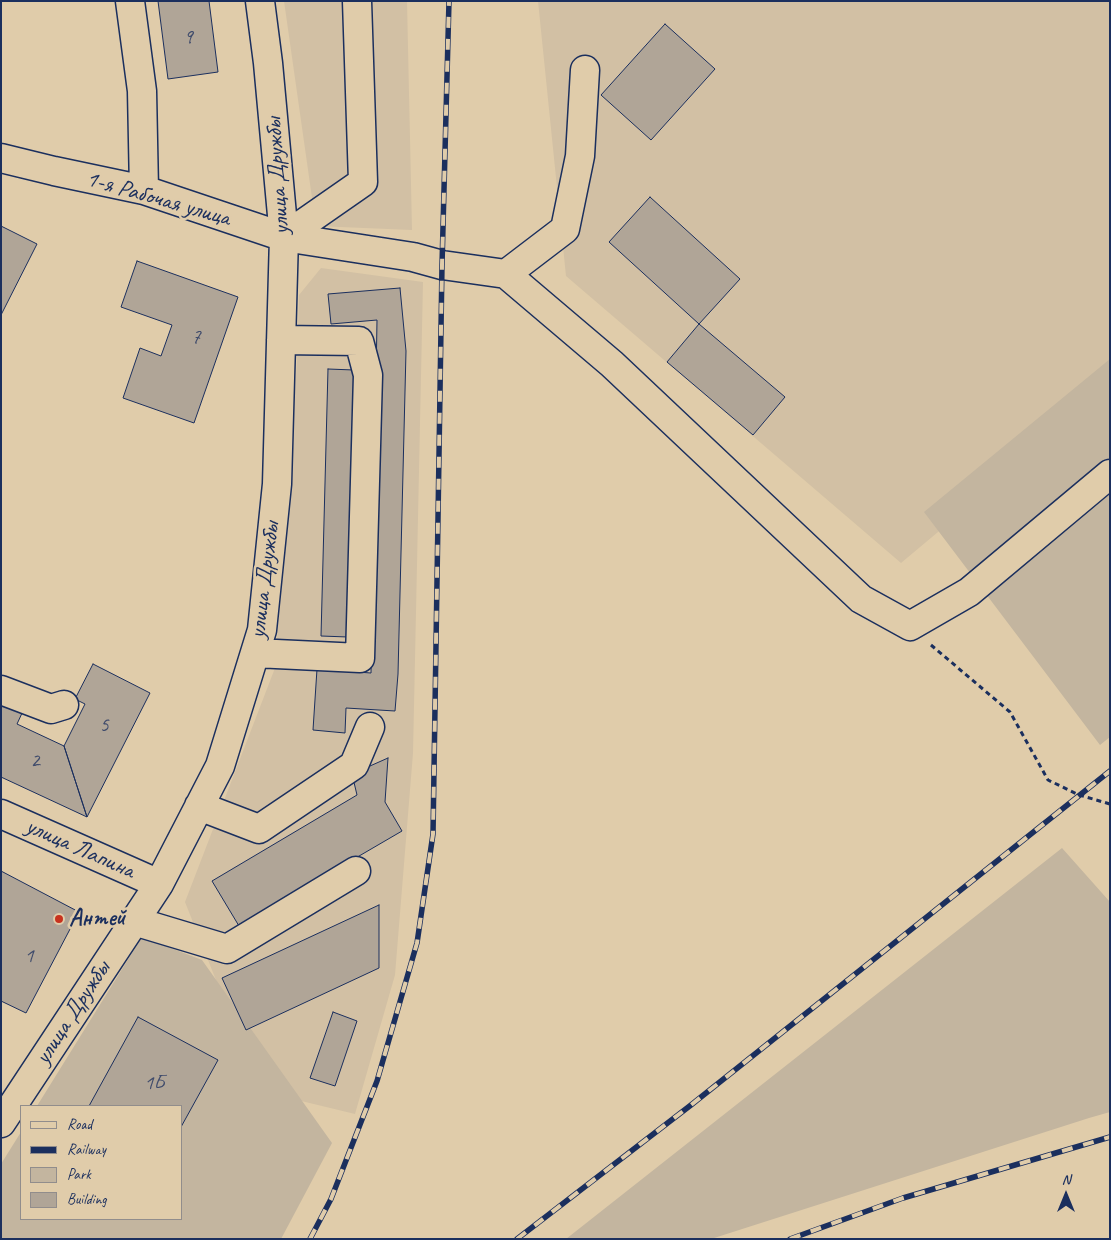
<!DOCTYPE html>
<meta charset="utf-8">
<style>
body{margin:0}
#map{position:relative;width:1111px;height:1240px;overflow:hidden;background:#e0ccaa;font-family:Caveat,sans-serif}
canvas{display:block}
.frame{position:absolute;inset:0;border:2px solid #1b2f5e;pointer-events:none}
.legend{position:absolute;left:20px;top:1105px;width:162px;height:115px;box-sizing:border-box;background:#e0ccaa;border:1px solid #918d8c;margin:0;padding:6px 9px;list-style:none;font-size:15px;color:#1b2f5e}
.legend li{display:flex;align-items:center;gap:10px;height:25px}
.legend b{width:25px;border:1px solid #918d8c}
.north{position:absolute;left:1041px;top:1170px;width:50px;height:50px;-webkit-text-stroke:4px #e0ccaa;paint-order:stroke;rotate:0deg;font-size:14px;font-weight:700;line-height:20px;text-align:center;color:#1b2f5e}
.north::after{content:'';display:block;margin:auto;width:18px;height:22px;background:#1b2f5e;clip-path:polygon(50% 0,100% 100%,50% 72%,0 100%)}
</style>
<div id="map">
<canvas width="1111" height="1240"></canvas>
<div class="frame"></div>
<ul class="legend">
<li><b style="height:6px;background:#e0ccaa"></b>Road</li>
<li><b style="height:6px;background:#1b2f5e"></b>Railway</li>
<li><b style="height:14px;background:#c3b59f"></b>Park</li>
<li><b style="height:14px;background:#b0a597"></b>Building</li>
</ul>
<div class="north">N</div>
</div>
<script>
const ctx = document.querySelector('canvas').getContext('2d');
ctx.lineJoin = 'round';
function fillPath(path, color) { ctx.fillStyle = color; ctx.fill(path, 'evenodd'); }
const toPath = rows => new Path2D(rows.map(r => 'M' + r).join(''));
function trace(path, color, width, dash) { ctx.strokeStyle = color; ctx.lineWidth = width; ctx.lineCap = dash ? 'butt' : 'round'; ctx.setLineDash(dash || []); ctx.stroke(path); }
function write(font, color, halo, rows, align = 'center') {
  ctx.font = font + ' Caveat,sans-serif'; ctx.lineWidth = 5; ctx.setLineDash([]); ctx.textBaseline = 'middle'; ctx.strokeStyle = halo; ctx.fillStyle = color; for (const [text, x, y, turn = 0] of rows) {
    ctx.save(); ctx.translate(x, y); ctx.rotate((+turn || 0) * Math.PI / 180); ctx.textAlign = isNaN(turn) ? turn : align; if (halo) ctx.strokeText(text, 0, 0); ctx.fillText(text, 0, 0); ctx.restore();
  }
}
fillPath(toPath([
 [284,1,407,1,412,230,316,226],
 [538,1,1110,1,1110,388,901,563,566,276],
 [321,268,423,282,413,753,395,975,355,1114,260,1091,185,902,275,668,297,362,299,295]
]), '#d2c0a4');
fillPath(toPath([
 [1110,359,1110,737,1100,745,924,512],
 [1062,848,1110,902,1110,1112,1089,1118,711,1239,566,1239],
 [142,937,202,960,332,1143,281,1239,1,1239,1,1164,21,1132,21,1219,181,1219,181,1106,37,1106]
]), '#c3b59f');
const building = toPath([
 [158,1,209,1,218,72,168,79,158,1],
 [665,24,715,69,651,140,601,95,665,24],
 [650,197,740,279,699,324,609,242,650,197],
 [1,226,37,244,1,315,1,226],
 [137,261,238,297,194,423,123,398,140,348,161,356,172,325,121,307,137,261],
 [400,288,406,351,398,674,395,711,346,708,345,733,313,730,317,669,371,673,377,320,331,324,328,294,400,288],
 [699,324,785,397,753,435,667,362,699,324],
 [328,369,354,370,348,637,321,636,328,369],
 [93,664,150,693,87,817,64,746,85,704,75,699,93,664],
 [1,701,23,711,17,724,64,746,87,817,1,777,1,701],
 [388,758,385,802,402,831,239,926,212,881,357,795,352,774,388,758],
 [1,871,79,912,26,1013,1,1001,1,871],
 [379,905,379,968,246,1030,222,978,379,905],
 [333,1012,357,1021,335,1086,310,1078,333,1012],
 [138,1017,218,1060,181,1127,181,1106,89,1106,138,1017]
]);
fillPath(building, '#b0a597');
trace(building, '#1b2f5e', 1);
const minor = toPath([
 [130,1,142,91,144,190],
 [1,158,54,171,144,190,284,237,413,257,442,265,506,274,612,364,861,599,910,626,969,592,1110,474],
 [284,237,363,182,357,1],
 [506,274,565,229,580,156,585,70],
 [255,653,360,658,368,375,359,341,281,340],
 [1,690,51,709,64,705],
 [199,806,259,829,354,765,370,727],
 [1,814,159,884],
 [134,921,227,949,356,871],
 [1,1123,159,884,220,766,262,630,277,484,284,237,268,63,260,1]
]);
trace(minor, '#1b2f5e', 31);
trace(toPath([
 [931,645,1010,712,1048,780,1079,795,1110,804]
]), '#1b2f5e', 3, [5, 4]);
trace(minor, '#e0ccaa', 28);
const rail = toPath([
 [310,1239,331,1199,377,1081,417,943,433,834,442,265,449,1],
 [517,1239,691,1105,1110,771],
 [790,1239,903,1198,1110,1137]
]);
trace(rail, '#1b2f5e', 5.5);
trace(rail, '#e0ccaa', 4, [11]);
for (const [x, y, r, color] of [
 [59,919,5,"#c8321e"]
]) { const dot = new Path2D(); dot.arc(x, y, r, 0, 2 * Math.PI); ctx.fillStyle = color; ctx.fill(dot); trace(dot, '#e0ccaa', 2); }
write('21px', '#404c6c', null, [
 ["9",188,37],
 ["7",196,337],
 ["5",104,725],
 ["2",35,761],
 ["1",29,956],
 ["1Б",154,1083]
]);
write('24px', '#1b2f5e', '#e0ccaa', [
 ["улица Дружбы",278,176,-94],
 ["1-я Рабочая улица",158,199,16],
 ["улица Дружбы",265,580,-83],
 ["улица Лапина",80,849,24],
 ["улица Дружбы",73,1013,-57]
]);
write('bold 24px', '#1b2f5e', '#e0ccaa', [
 ["Антей",69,919]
], 'left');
</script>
